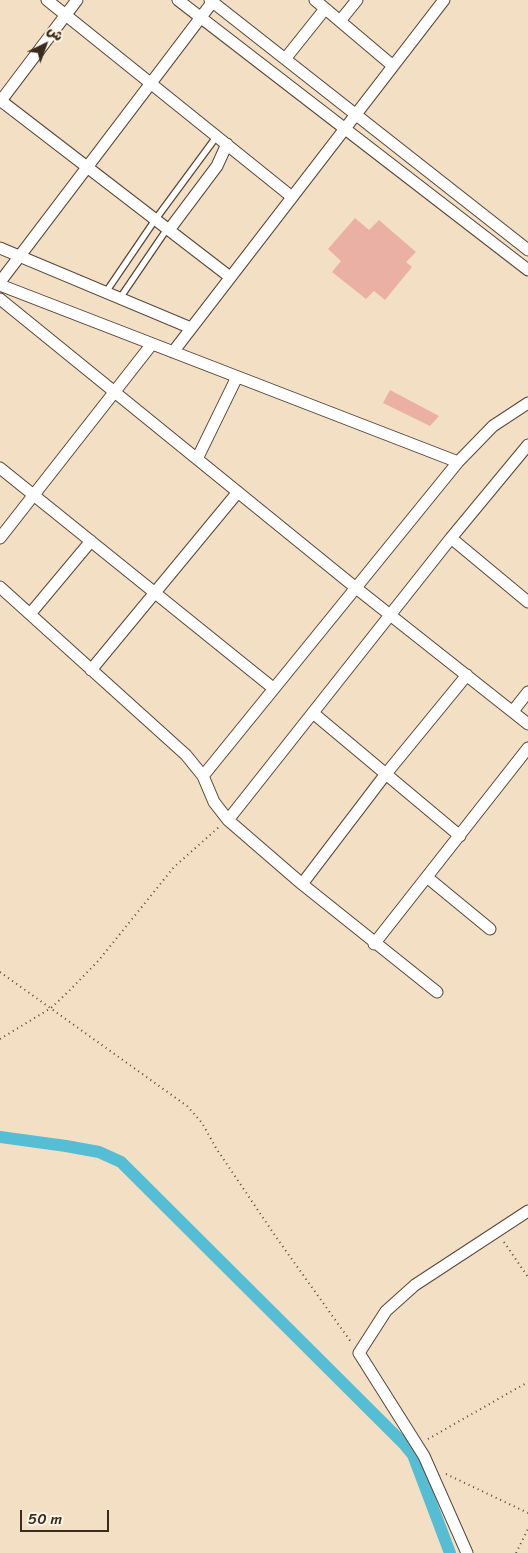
<!DOCTYPE html>
<meta charset="utf-8">
<style>
body{margin:0}
#map{position:relative;width:528px;height:1553px;overflow:hidden;background:#f3e0c4;font-family:Sriracha,"Playpen Sans Arabic",sans-serif}
canvas{display:block}
.north{position:absolute;left:20px;top:20px;width:50px;height:50px;-webkit-text-stroke:4px #fcf5e5;paint-order:stroke;rotate:42deg;font-size:14px;font-weight:700;line-height:20px;text-align:center;color:#3b2a1e}
.north::after{content:'';display:block;margin:auto;width:18px;height:22px;background:#3b2a1e;clip-path:polygon(50% 0,100% 100%,50% 72%,0 100%)}
.scale{position:absolute;left:20px;top:1510px;width:89px;height:22px;box-sizing:border-box;border:2px solid #3b2a1e;border-top:0;padding-left:6px;font-size:15px;line-height:18px;white-space:nowrap;color:#3b2a1e;-webkit-text-stroke:4px #fcf5e5;paint-order:stroke}
</style>
<div id="map">
<canvas width="528" height="1553"></canvas>
<div class="north">ش</div>
<div class="scale">50 m</div>
</div>
<script>
const ctx = document.querySelector('canvas').getContext('2d');
ctx.lineJoin = 'round';
const toPath = rows => new Path2D(rows.map(r => 'M' + r).join(''));
function trace(path, color, width, dash) { ctx.strokeStyle = color; ctx.lineWidth = width; ctx.lineCap = dash ? 'butt' : 'round'; ctx.setLineDash(dash || []); ctx.stroke(path); }
function fillPath(path, color) { ctx.fillStyle = color; ctx.fill(path, 'evenodd'); }
trace(toPath([
 [0,1137,66,1146,99,1152,121,1162,404,1444,413,1455,450,1553]
]), '#56bed4', 12);
fillPath(toPath([
 [355,218,369,230,379,220,416,252,406,262,412,267,385,300,374,291,366,299,332,272,341,261,328,249],
 [390,390,439,416,430,426,383,403]
]), '#ebb0a4');
const lane = toPath([
 [106,292,155,220,217,136],
 [120,298,167,229]
]);
const street = toPath([
 [47,0,292,197],
 [178,0,528,270],
 [210,0,528,250],
 [315,0,393,66],
 [340,21,357,0],
 [285,59,325,9],
 [0,100,230,277],
 [0,102,77,0],
 [169,230,217,166,227,144],
 [0,248,191,328],
 [0,282,214,0],
 [0,285,458,462],
 [0,299,356,588,528,724],
 [173,352,444,0],
 [197,459,237,377],
 [0,468,273,688],
 [0,538,152,344],
 [451,538,528,602],
 [0,587,186,755,203,776,214,802,228,820,302,884,437,992],
 [30,614,91,541],
 [91,670,238,492],
 [513,711,528,692],
 [313,713,460,836],
 [203,776,458,462,493,426,528,403],
 [228,820,451,538,528,445],
 [428,878,490,929],
 [302,884,385,775,467,675],
 [374,944,528,748],
 [467,1553,424,1456,359,1353,386,1311,415,1285,528,1211]
]);
trace(lane, '#574537', 8);
trace(street, '#574537', 13);
trace(toPath([
 [0,972,187,1106,202,1123,216,1148,276,1237,351,1342],
 [0,1039,51,1008,70,990,99,960,174,867,219,827],
 [504,1242,528,1277],
 [428,1439,528,1382],
 [446,1474,528,1513],
 [516,1553,528,1529]
]), '#574537', 2, [1, 4]);
trace(lane, '#fff', 5.5);
trace(street, '#fff', 11);
</script>
